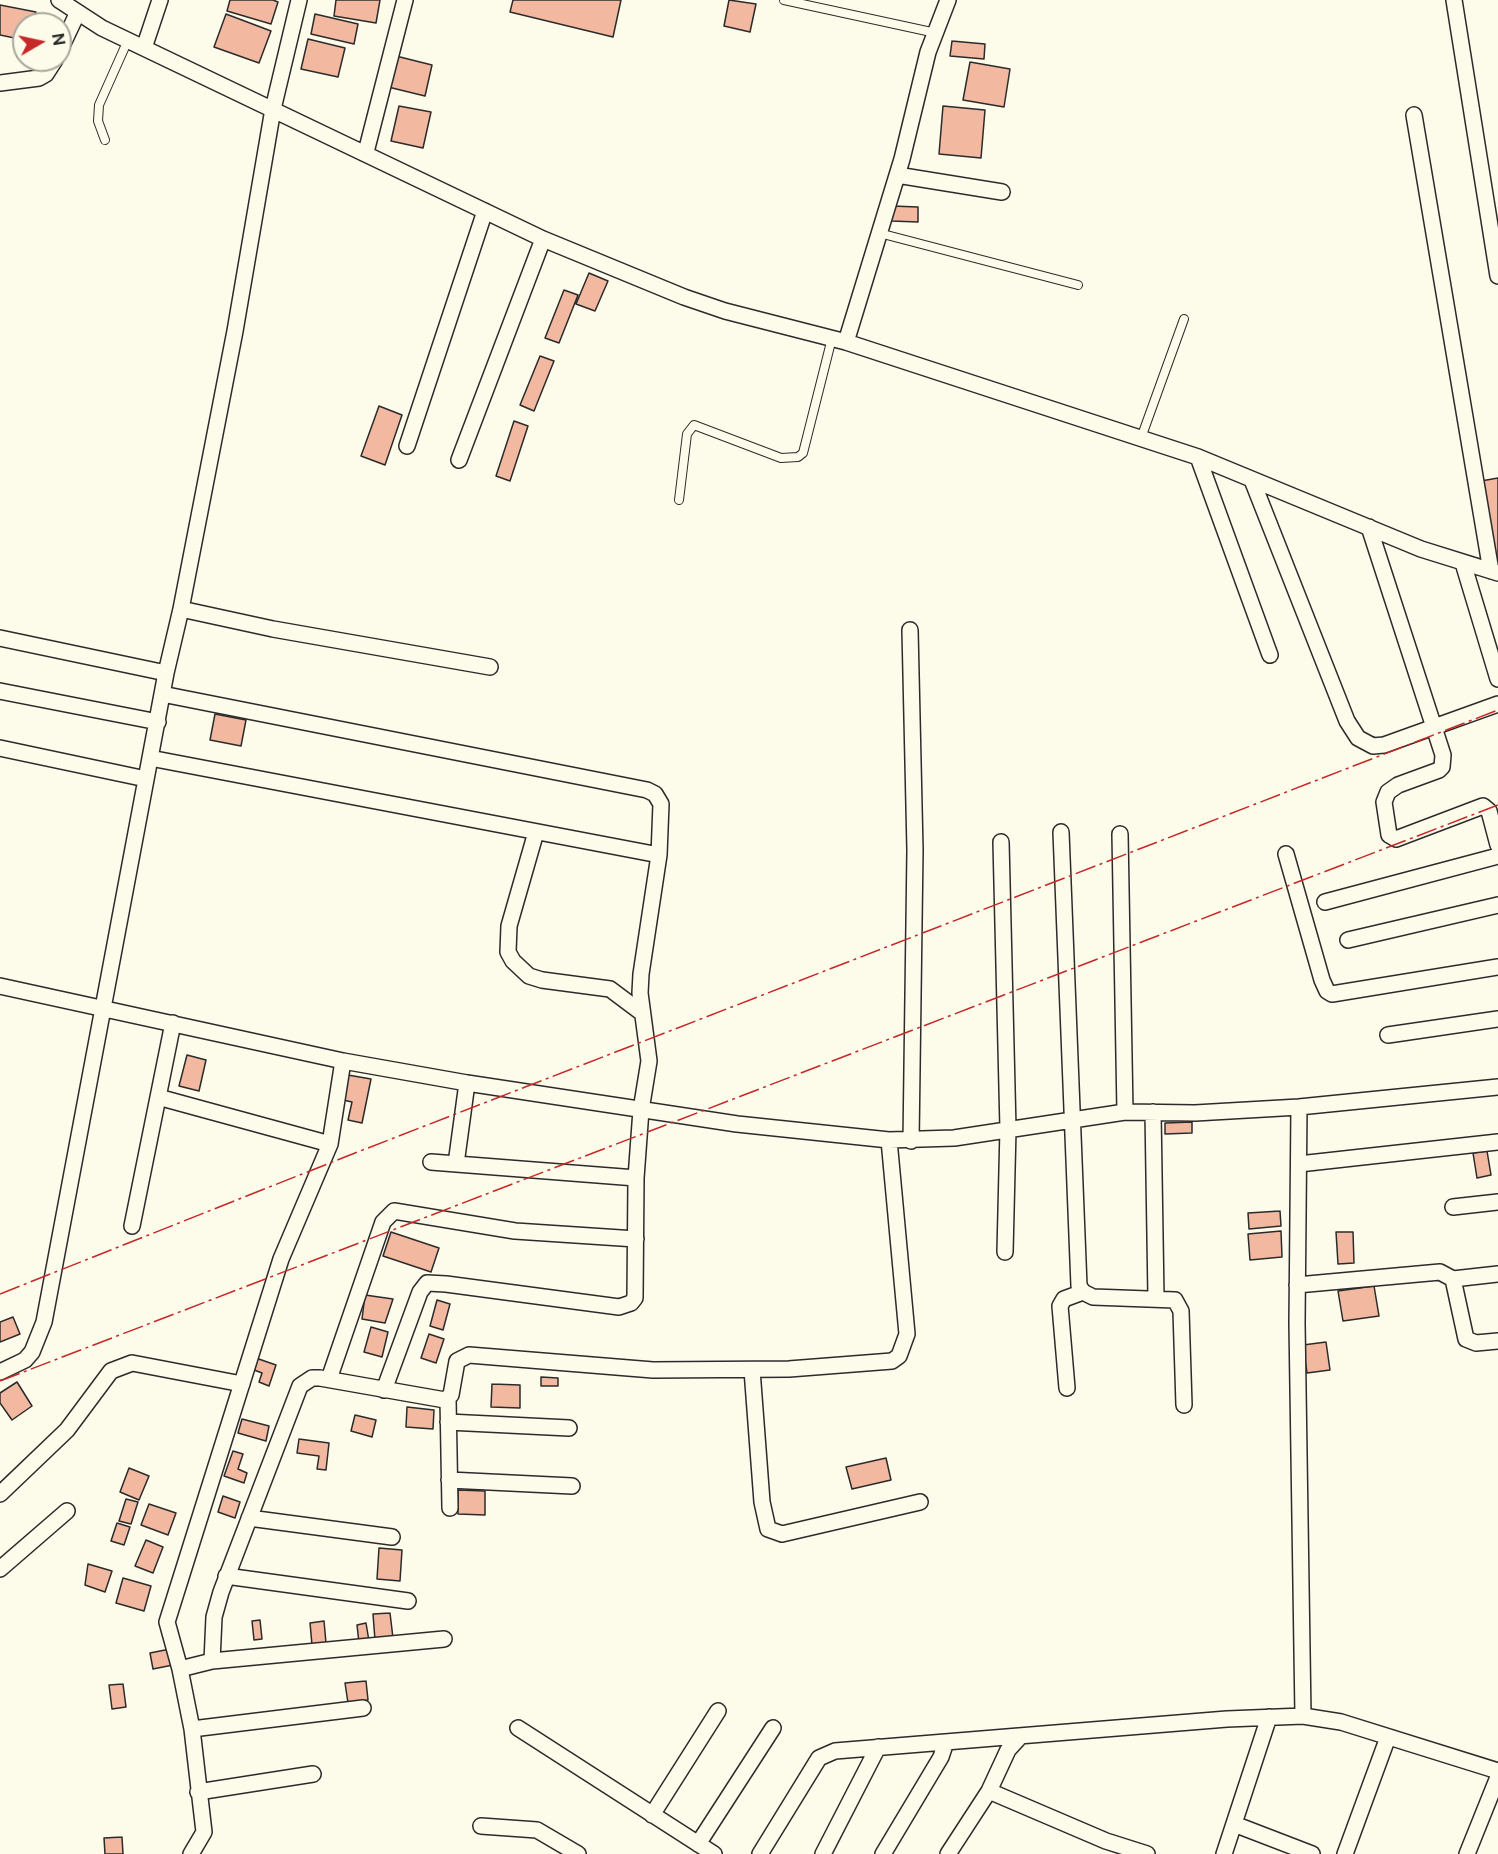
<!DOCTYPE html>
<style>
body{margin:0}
#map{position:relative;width:1498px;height:1854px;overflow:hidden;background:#fdfbea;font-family:"Public Sans",sans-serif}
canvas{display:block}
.north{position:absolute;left:12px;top:12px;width:60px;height:60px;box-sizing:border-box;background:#fdfbea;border:2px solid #a9a89e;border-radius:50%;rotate:81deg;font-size:16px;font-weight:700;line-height:24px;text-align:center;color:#2b2b2b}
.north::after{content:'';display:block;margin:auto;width:21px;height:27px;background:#c62828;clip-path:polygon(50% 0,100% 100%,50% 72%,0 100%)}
</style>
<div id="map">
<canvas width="1498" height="1854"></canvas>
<div class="north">N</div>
</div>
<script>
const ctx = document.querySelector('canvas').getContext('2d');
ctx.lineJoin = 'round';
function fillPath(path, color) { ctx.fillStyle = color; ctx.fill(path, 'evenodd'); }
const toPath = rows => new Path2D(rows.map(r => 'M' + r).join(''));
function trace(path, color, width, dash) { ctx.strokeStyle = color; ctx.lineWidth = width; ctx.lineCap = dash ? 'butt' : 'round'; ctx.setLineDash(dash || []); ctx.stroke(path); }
const building = toPath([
 [230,0,273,0,278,2,271,24,227,11,230,0],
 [336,0,380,0,376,23,334,16,336,0],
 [513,0,621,0,613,37,510,12,513,0],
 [729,0,756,4,750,32,724,26,729,0],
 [0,5,36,12,31,24,24,24,24,40,0,35,0,5],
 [226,14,271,31,259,63,214,47,226,14],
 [315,14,358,24,354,44,311,34,315,14],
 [308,39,345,48,338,77,301,69,308,39],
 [952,41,985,44,984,59,950,56,952,41],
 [392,55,432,65,425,96,384,86,392,55],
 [970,62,1010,69,1004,107,963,100,970,62],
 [399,106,431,112,423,148,391,141,399,106],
 [943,106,985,110,981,158,939,154,943,106],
 [892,206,918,207,918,222,891,221,892,206],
 [589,273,608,281,595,311,576,304,589,273],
 [564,290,578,295,559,343,545,338,564,290],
 [540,356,554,361,534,411,520,405,540,356],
 [379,406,402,415,385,465,361,456,379,406],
 [514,421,528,426,510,481,496,476,514,421],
 [1498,478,1498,569,1481,481,1498,478],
 [215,714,246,720,241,746,210,740,215,714],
 [187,1055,206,1060,199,1091,179,1086,187,1055],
 [348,1075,371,1079,362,1123,348,1120,352,1102,343,1100,348,1075],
 [1192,1122,1192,1133,1165,1134,1165,1123,1192,1122],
 [1487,1151,1491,1175,1477,1178,1473,1153,1487,1151],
 [1280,1211,1281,1226,1249,1229,1248,1213,1280,1211],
 [1281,1231,1282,1257,1250,1260,1248,1234,1281,1231],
 [391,1232,439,1248,431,1272,383,1256,391,1232],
 [1336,1232,1353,1232,1354,1263,1338,1264,1336,1232],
 [1374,1286,1379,1316,1343,1321,1338,1291,1374,1286],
 [365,1295,393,1299,385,1323,362,1319,365,1295],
 [437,1300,450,1304,443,1330,430,1326,437,1300],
 [13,1317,20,1334,0,1342,0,1322,13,1317],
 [371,1327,388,1332,382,1357,364,1352,371,1327],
 [429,1334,444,1339,436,1363,421,1358,429,1334],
 [1326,1342,1330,1370,1307,1373,1303,1345,1326,1342],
 [253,1357,276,1365,269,1386,259,1382,262,1373,249,1368,253,1357],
 [541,1377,558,1378,558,1386,541,1386,541,1377],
 [17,1382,32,1406,12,1420,0,1403,0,1393,17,1382],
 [492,1384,520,1385,520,1408,491,1407,492,1384],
 [407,1407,434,1410,433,1429,406,1427,407,1407],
 [355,1415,376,1420,372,1437,351,1431,355,1415],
 [242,1419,269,1426,266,1441,238,1433,242,1419],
 [299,1439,329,1443,326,1470,317,1469,319,1456,297,1453,299,1439],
 [233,1451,243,1454,238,1469,247,1473,244,1483,224,1476,233,1451],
 [886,1458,891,1480,852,1489,846,1467,886,1458],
 [129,1468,149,1476,139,1500,120,1492,129,1468],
 [458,1490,485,1491,485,1515,458,1514,458,1490],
 [223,1496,240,1502,235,1518,218,1512,223,1496],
 [126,1499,138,1502,131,1524,119,1521,126,1499],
 [149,1504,176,1513,168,1535,141,1525,149,1504],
 [117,1523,130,1527,124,1545,111,1541,117,1523],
 [146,1540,163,1547,153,1573,135,1566,146,1540],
 [379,1548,402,1550,400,1581,377,1579,379,1548],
 [88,1564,112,1571,105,1592,85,1585,88,1564],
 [123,1578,151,1586,144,1611,116,1603,123,1578],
 [390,1613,393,1638,375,1640,373,1614,390,1613],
 [260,1620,262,1639,254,1640,252,1621,260,1620],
 [324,1621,326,1643,312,1645,310,1623,324,1621],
 [366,1623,369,1641,359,1643,357,1625,366,1623],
 [170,1649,173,1665,153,1669,150,1653,170,1649],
 [366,1681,368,1700,348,1703,345,1683,366,1681],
 [123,1684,126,1707,112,1709,109,1685,123,1684],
 [122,1837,123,1854,105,1854,104,1838,122,1837]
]);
fillPath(building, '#f2b8a0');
trace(building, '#2b2b2b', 1.5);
const lane = toPath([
 [784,0,936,33],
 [105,140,98,121,99,105,128,40],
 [879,233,1078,285],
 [1141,438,1184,319],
 [679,500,687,434,694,425,781,458,798,457,803,453,832,338]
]);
const street = toPath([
 [59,0,102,28,543,239,684,297,725,311,846,342,1198,457,1421,549,1498,573],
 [1454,0,1498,276],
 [144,48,160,0],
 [60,50,77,14],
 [0,83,39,78,46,74,55,60],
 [1414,115,1491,571],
 [366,152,405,0],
 [897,175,1002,192],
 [846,342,902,159,928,52,948,0],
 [407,446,485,211],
 [1198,457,1270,655],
 [459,460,543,239],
 [1252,480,1347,721,1358,738,1373,746,1384,745,1498,704],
 [1369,527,1443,755,1442,767,1439,770,1398,785,1388,792,1384,802,1389,835,1396,839,1483,806,1489,811,1498,845],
 [1463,563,1498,679],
 [181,609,273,629,490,667],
 [910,630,915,850,911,1141],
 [0,638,166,673],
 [0,691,158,722],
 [162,694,647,790,655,794,661,804,659,855,641,974,640,993,649,1061,641,1110,636,1178,635,1298,631,1303,619,1307,446,1284,427,1283,420,1292,384,1390],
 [0,748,146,779],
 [150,758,659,855],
 [536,832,509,926,508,952,513,961,529,976,542,980,610,989,642,1013],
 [1061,832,1079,1286,1083,1292,1093,1297,1175,1300,1181,1311,1184,1405],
 [1120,834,1125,1112],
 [1001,842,1008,1129,1005,1252],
 [1286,854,1322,980,1327,991,1332,994,1498,967],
 [1325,902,1498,856],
 [1348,940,1498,905],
 [0,986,343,1061,467,1083,737,1124,889,1140,954,1138,1125,1112,1195,1113,1299,1107,1498,1087],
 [1388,1035,1498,1019],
 [158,1097,330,1144],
 [1299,1107,1297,1323,1303,1716],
 [1153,1112,1156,1298],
 [431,1162,636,1178],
 [456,1164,467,1083],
 [1299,1164,1498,1142],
 [1453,1207,1498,1202],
 [132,1226,173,1023],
 [1453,1279,1498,1274],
 [1297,1285,1440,1272,1453,1279,1466,1339,1476,1343,1498,1341],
 [752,1370,762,1502,768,1529,782,1534,920,1502],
 [0,1372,25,1360,32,1352,44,1322,166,673,181,609,235,331,273,109,299,0],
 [329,1379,383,1222,394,1211,515,1231,636,1239],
 [1067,1388,1060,1306,1064,1299,1083,1292],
 [448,1399,450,1508],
 [448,1422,569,1428],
 [449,1480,572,1486],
 [0,1494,67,1430,111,1371,132,1363,242,1384],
 [249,1518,392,1537],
 [0,1569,67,1511],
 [226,1576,408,1601],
 [212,1661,444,1639],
 [180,1669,167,1622,281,1259,330,1144,343,1061],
 [518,1728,714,1854],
 [192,1729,363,1708],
 [989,1791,1106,1841,1147,1854],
 [198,1792,313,1774],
 [652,1815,718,1711],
 [1234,1824,1312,1854],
 [481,1826,537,1830,578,1854],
 [698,1844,773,1728],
 [191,1854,204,1832,192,1729,180,1669,212,1661,214,1617,221,1592,300,1386,312,1378,320,1378,445,1400,451,1395,457,1361,469,1355,653,1370,789,1369,892,1361,899,1356,907,1334,889,1140],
 [760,1854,819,1758,835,1751,1227,1719,1303,1716,1341,1722,1498,1771],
 [823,1854,878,1747],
 [883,1854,941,1757,946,1742],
 [948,1854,989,1791,1008,1750,1020,1737],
 [1224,1854,1269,1717],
 [1345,1854,1388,1737],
 [1467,1854,1498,1777]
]);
trace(lane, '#2b2b2b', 10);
trace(street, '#2b2b2b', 18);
trace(lane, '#fdfbea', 8);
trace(street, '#fdfbea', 15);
trace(toPath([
 [0,1294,355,1153,1498,710],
 [0,1381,1498,805]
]), '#c62828', 1.5, [21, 4.5, 3, 4.5]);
</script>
